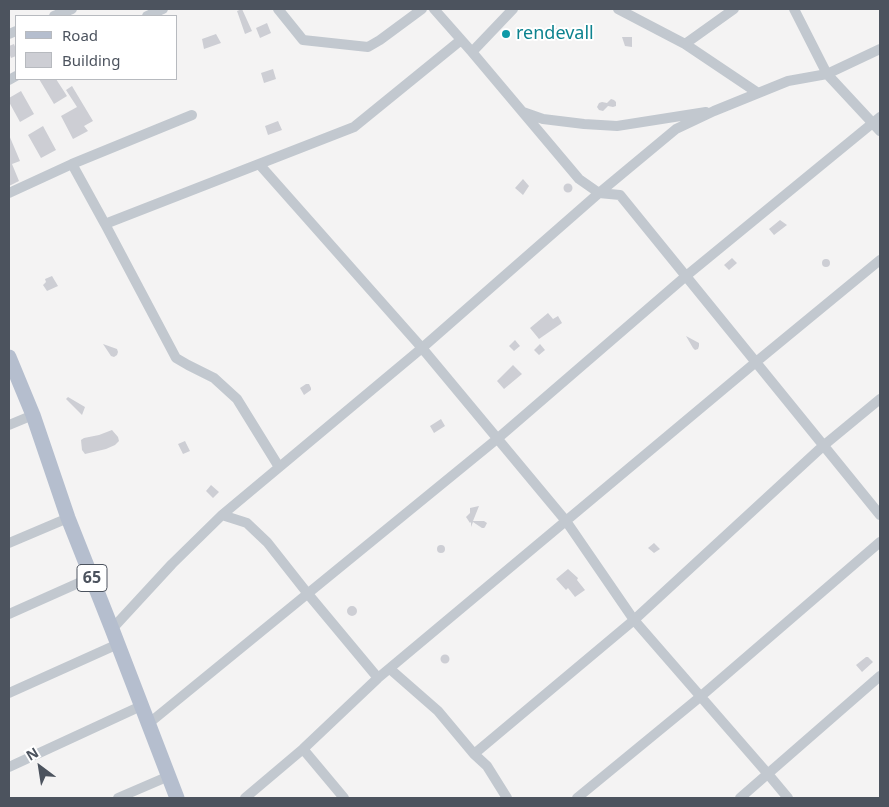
<!DOCTYPE html>
<style>
body{margin:0}
#map{position:relative;width:889px;height:807px;overflow:hidden;background:#f4f3f3;font-family:"Noto Sans",sans-serif}
canvas{display:block}
.frame{position:absolute;inset:0;border:10px solid #4c535e;pointer-events:none}
.legend{position:absolute;left:15px;top:15px;width:162px;height:65px;box-sizing:border-box;background:#fff;border:1px solid #b7babf;margin:0;padding:6px 9px;list-style:none;font-size:15px;color:#4c535e}
.legend li{display:flex;align-items:center;gap:10px;height:25px}
.legend b{width:25px;border:1px solid #b7babf}
.north{position:absolute;left:15px;top:742px;width:50px;height:50px;-webkit-text-stroke:4px #fff;paint-order:stroke;rotate:329deg;font-size:14px;font-weight:700;line-height:20px;text-align:center;color:#4c535e}
.north::after{content:'';display:block;margin:auto;width:18px;height:22px;background:#4c535e;clip-path:polygon(50% 0,100% 100%,50% 72%,0 100%)}
</style>
<div id="map">
<canvas width="889" height="807"></canvas>
<div class="frame"></div>
<ul class="legend">
<li><b style="height:6px;background:#b5bece"></b>Road</li>
<li><b style="height:14px;background:#cdced4"></b>Building</li>
</ul>
<div class="north">N</div>
</div>
<script>
const ctx = document.querySelector('canvas').getContext('2d');
ctx.lineJoin = 'round';
function fillPath(path, color) { ctx.fillStyle = color; ctx.fill(path, 'evenodd'); }
const toPath = rows => new Path2D(rows.map(r => 'M' + r).join(''));
function trace(path, color, width, dash) { ctx.strokeStyle = color; ctx.lineWidth = width; ctx.lineCap = dash ? 'butt' : 'round'; ctx.setLineDash(dash || []); ctx.stroke(path); }
function write(font, color, halo, rows, align = 'center') {
  ctx.font = font + ' "Noto Sans",sans-serif'; ctx.lineWidth = 4; ctx.setLineDash([]); ctx.textBaseline = 'middle'; ctx.strokeStyle = halo; ctx.fillStyle = color; for (const [text, x, y, turn = 0] of rows) {
    ctx.save(); ctx.translate(x, y); ctx.rotate((+turn || 0) * Math.PI / 180); ctx.textAlign = isNaN(turn) ? turn : align; if (halo) ctx.strokeText(text, 0, 0); ctx.fillText(text, 0, 0); ctx.restore();
  }
}
fillPath(toPath([
 [242,9,252,31,245,34,237,11],
 [267,23,271,33,260,38,256,28],
 '550 34a6 6 0 1 1 12 0a6 6 0 1 1-12 0Z',
 '502 33a4 4 0 1 1 8 0a4 4 0 1 1-8 0Z',
 [216,34,221,43,204,49,202,39],
 [622,37,632,37,632,47,625,46],
 [14,44,16,49,16,56,11,58,9,53,9,46],
 [273,69,276,79,264,83,261,73],
 [39,79,56,79,67,96,54,104],
 [72,86,93,121,84,126,88,131,73,139,61,116,77,107,66,90],
 [21,91,34,114,20,122,9,102,9,98],
 [611,99,614,100,616,102,616,106,613,107,608,106,603,111,599,110,597,107,599,103,602,102,607,103],
 [278,121,282,130,268,135,265,126],
 [43,126,56,150,41,158,28,135],
 [9,135,20,161,12,164,19,181,9,186],
 [523,179,529,186,523,195,515,188],
 '563.5 188a4.5 4.5 0 1 1 9 0a4.5 4.5 0 1 1-9 0Z',
 [780,220,787,225,774,235,769,229],
 [732,258,737,263,729,270,724,265],
 '822 263a4 4 0 1 1 8 0a4 4 0 1 1-8 0Z',
 [52,276,58,286,47,291,43,285,46,282,45,279],
 [548,313,553,319,558,316,562,323,539,339,530,328],
 [686,336,699,343,699,346,698,349,695,350,693,348],
 [515,340,520,346,514,351,509,346],
 [103,344,117,349,118,352,117,355,114,357,111,356],
 [540,344,545,350,539,355,534,350],
 [513,365,522,374,504,389,497,381],
 [306,384,309,384,311,388,311,390,304,395,300,388],
 [68,397,85,407,82,415,66,399],
 [441,419,445,426,434,433,430,426],
 [112,430,118,437,119,441,115,445,106,449,85,454,82,450,81,440,84,438,99,435],
 [185,441,190,451,183,454,178,444],
 [211,485,219,492,213,498,206,491],
 [479,506,473,521,484,521,487,523,485,527,484,528,482,528,473,522,471,527,471,522,470,523,466,517,470,513,470,508],
 [654,543,660,549,654,553,648,548],
 '437 549a4 4 0 1 1 8 0a4 4 0 1 1-8 0Z',
 [568,569,578,578,577,580,585,590,575,597,568,588,566,590,556,579],
 '347 611a5 5 0 1 1 10 0a5 5 0 1 1-10 0Z',
 '440.5 659a4.5 4.5 0 1 1 9 0a4.5 4.5 0 1 1-9 0Z',
 [866,657,868,657,873,662,862,672,856,665]
]), '#cdced4');
trace(toPath([
 [278,9,303,40,368,47,380,40,422,9],
 [434,9,472,52,579,179,599,193,620,195,880,515],
 [618,9,685,44,758,93],
 [794,9,827,74,880,131],
 [54,16,72,9],
 [147,16,163,9],
 [9,34,16,31],
 [685,44,734,9],
 [472,52,513,9],
 [9,80,16,76],
 [523,112,543,119,584,124,617,126,706,112],
 [72,164,105,224],
 [259,164,422,348,566,521,634,620,768,774,788,798],
 [9,193,72,164,192,115],
 [9,425,33,415],
 [279,467,237,399,214,378,188,365,176,358,105,224,354,127,461,40],
 [222,515,247,523,267,542,308,594,378,678],
 [9,543,68,518],
 [9,614,92,577],
 [112,629,172,564,222,515,422,348,599,193,676,129,714,111,788,81,827,74,880,49],
 [390,669,438,711,474,754,487,766,507,798],
 [9,693,118,644],
 [148,724,497,439,686,276,880,117],
 [303,749,344,798],
 [474,754,634,620,823,446,880,399],
 [9,767,141,706],
 [118,798,169,776],
 [245,798,303,749,378,678,756,362,880,260],
 [577,798,700,697,880,542],
 [740,798,880,676]
]), '#c2c8cf', 10);
trace(toPath([
 [9,357,33,415,68,518,112,629,177,798]
]), '#b5bece', 15);
for (const [x, y, r, color] of [
 [506,34,5,"#0f9aa8"]
]) { const dot = new Path2D(); dot.arc(x, y, r, 0, 2 * Math.PI); ctx.fillStyle = color; ctx.fill(dot); trace(dot, '#fff', 2); }
for (const [x, y, w] of [
 [92,578,30]
]) { const box = new Path2D(); box.roundRect(x - w / 2, y - 13.5, w, 27, 4); ctx.fillStyle = '#fff'; ctx.fill(box); trace(box, '#4c535e', 1); }
write('bold 16px', '#4c535e', null, [
 ["65",92,578]
]);
write('18px', '#0d838f', '#fff', [
 ["rendevall",516,34]
], 'left');
</script>
